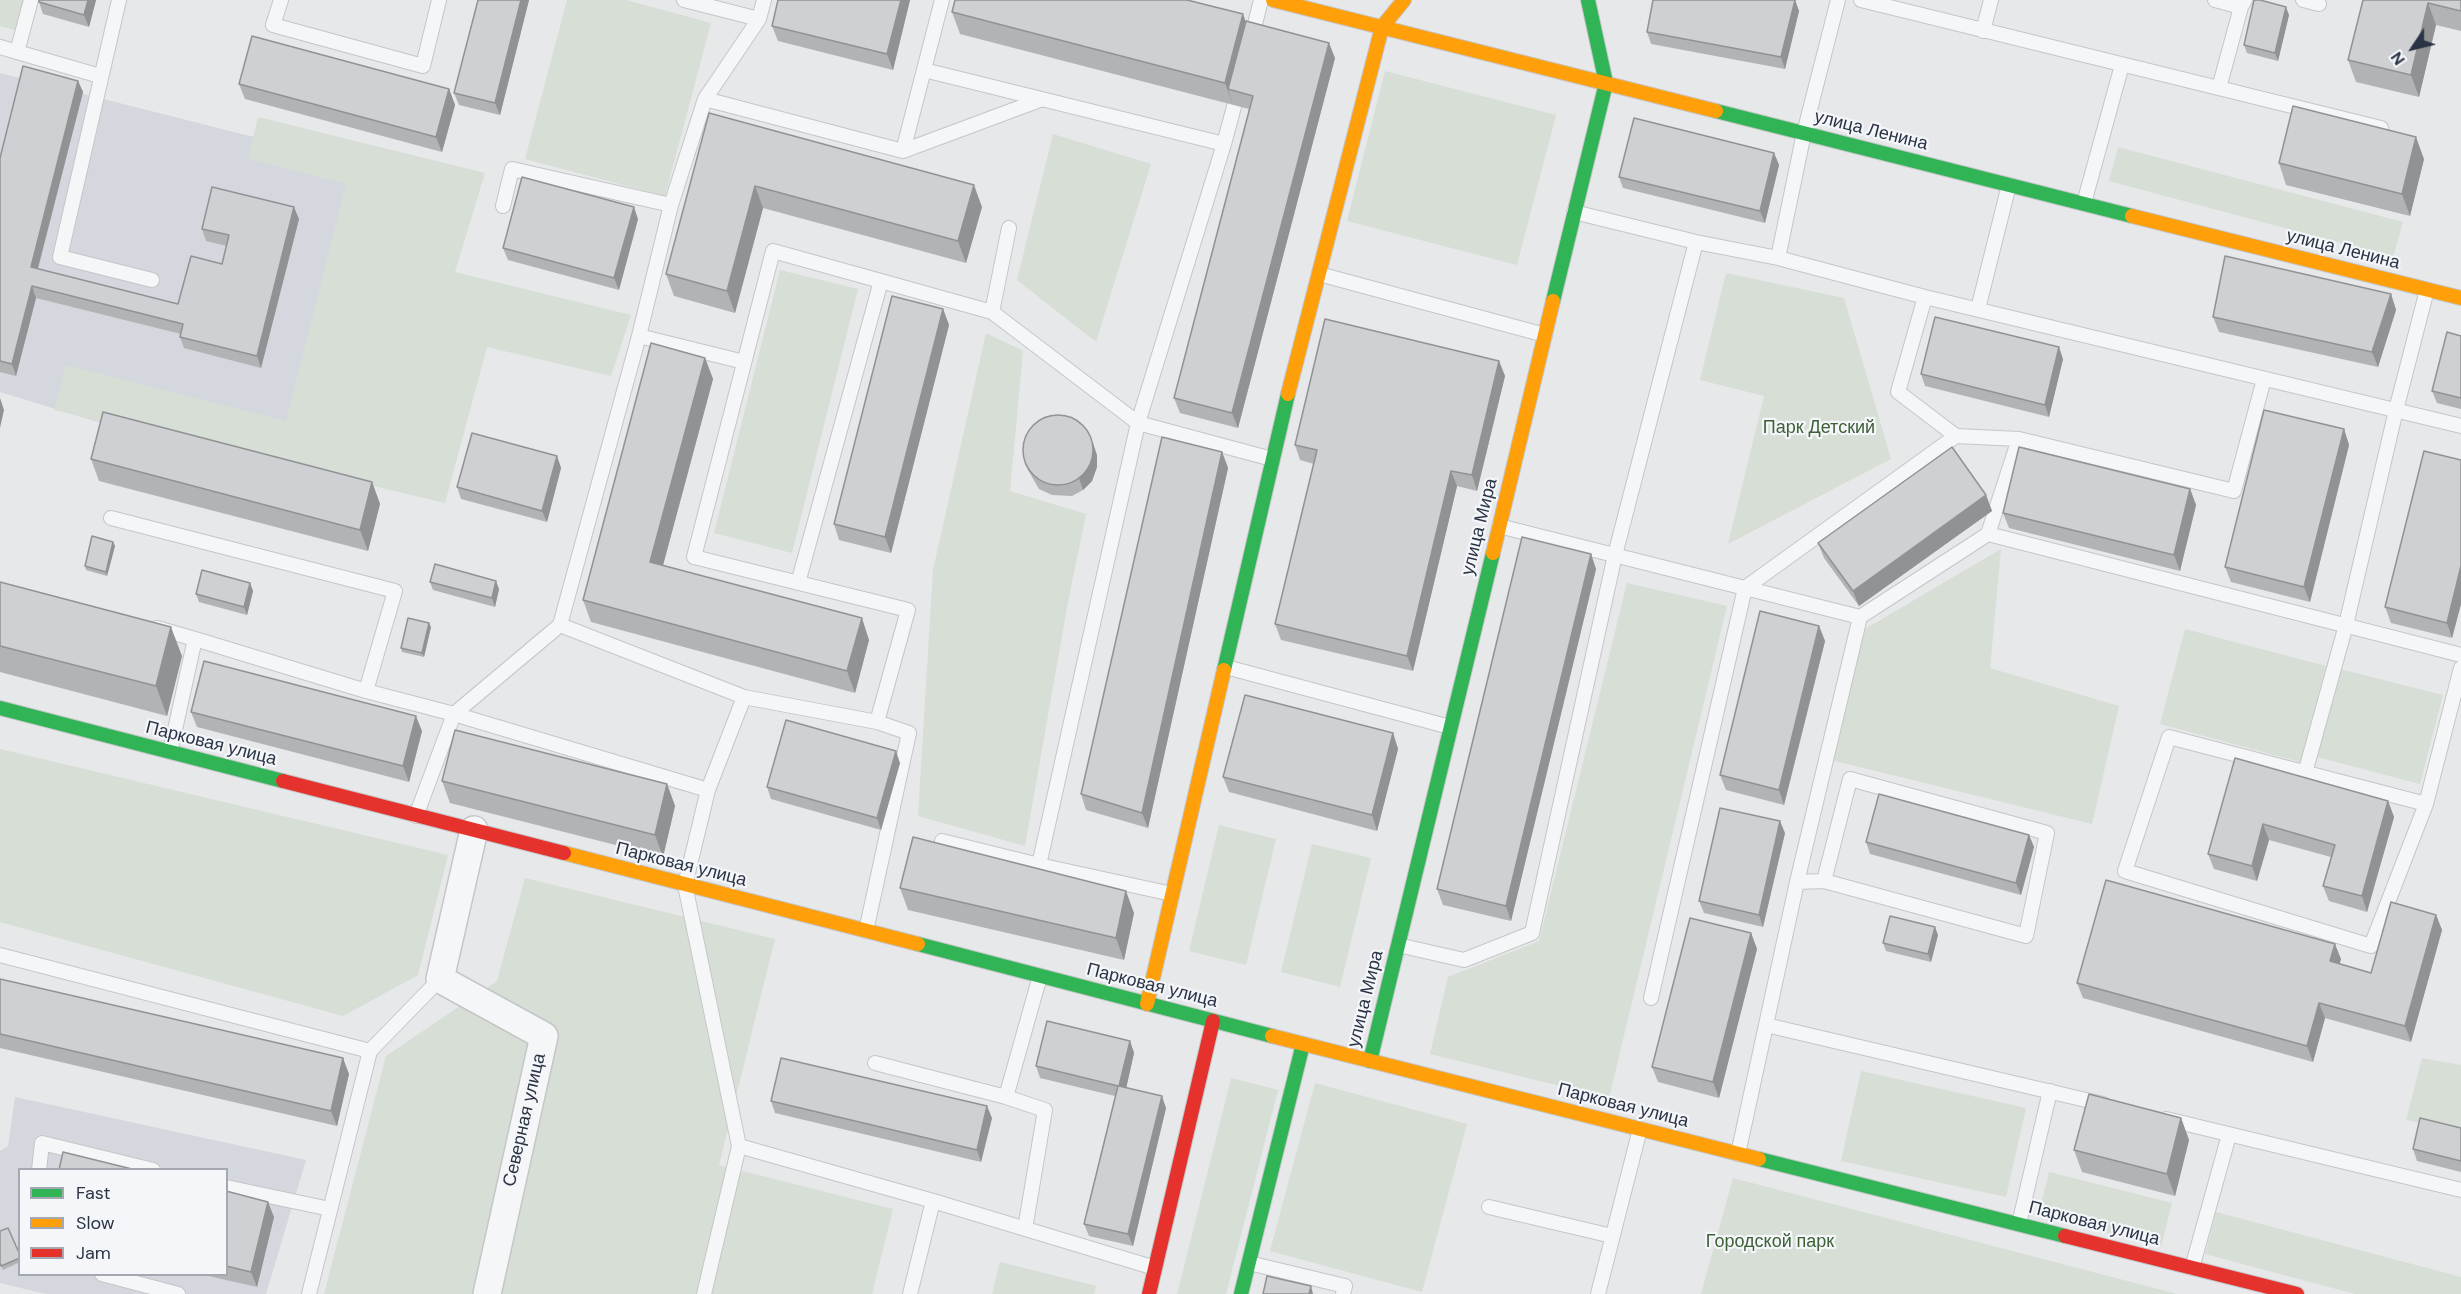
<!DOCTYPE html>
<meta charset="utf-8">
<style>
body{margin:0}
#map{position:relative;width:2461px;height:1294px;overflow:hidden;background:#e6e8ea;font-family:"DM Sans",sans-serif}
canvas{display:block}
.legend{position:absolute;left:18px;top:1168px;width:210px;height:108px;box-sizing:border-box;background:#f4f6f9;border:2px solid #a4a8b1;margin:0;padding:8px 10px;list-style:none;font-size:18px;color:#2b3445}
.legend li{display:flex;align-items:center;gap:12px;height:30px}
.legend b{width:30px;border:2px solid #a4a8b1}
.north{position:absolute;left:2383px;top:18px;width:60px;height:60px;-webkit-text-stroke:4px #f4f6f9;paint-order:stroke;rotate:235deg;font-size:16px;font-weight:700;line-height:24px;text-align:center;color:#2b3445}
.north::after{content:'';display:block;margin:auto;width:21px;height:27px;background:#2b3445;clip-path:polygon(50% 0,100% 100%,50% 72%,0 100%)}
</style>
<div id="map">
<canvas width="2461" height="1294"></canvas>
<ul class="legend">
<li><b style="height:8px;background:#30b455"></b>Fast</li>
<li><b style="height:8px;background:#ff9f0a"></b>Slow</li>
<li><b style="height:8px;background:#e5322d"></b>Jam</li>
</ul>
<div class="north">N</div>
</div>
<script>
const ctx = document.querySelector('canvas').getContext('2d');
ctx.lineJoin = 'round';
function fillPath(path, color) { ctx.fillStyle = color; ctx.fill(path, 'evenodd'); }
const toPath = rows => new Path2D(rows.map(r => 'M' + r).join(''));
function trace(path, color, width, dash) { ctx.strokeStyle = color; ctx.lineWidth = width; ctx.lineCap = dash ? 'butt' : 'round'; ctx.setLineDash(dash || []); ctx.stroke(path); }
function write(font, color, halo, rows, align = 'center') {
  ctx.font = font + ' "DM Sans",sans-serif'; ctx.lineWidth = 4.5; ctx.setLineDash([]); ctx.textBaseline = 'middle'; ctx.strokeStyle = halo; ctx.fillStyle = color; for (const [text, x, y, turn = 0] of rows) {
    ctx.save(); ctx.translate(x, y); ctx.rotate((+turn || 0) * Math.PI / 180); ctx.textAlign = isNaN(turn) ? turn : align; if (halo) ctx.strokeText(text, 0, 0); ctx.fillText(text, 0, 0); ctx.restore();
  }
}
fillPath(toPath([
 [0,73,353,162,274,476,0,392],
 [15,1097,306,1160,266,1294,46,1294,0,1283,0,1151,8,1146],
 [20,1170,226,1170,226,1274,20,1274]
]), '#d4d7dd');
fillPath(toPath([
 [0,0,26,0,18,31,0,26],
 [567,0,626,0,711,23,665,196,525,159],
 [1385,71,1556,115,1517,265,1347,221],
 [258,117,485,173,455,272,631,315,611,376,487,347,445,503,54,410,66,365,286,421,346,184,248,159],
 [1053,134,1151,164,1096,342,1017,280],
 [2118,147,2403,222,2393,257,2109,181],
 [780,270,858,289,792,553,714,533],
 [1726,273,1844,298,1891,459,1728,544,1764,396,1700,380],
 [986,333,1023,351,1010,491,1086,514,1068,602,1025,846,918,816,933,570],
 [2001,549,1990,668,2119,706,2092,824,1831,760,1865,629],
 [1627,583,1727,606,1609,1098,1430,1054,1448,977,1539,941],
 [2185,629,2326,666,2300,762,2160,724],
 [2340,669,2443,695,2420,784,2317,757],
 [0,749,448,855,418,975,343,1016,0,922],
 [1219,825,1276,839,1246,965,1189,951],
 [1312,844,1371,858,1340,987,1281,972],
 [525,878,775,939,719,1165,893,1209,872,1294,324,1294,386,1056,497,981],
 [2422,1058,2461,1065,2461,1130,2406,1120],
 [1861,1071,2026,1108,2006,1197,1841,1161],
 [1231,1078,1278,1090,1226,1294,1177,1294],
 [1315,1083,1467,1124,1422,1292,1270,1251],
 [2049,1172,2172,1203,2161,1247,2038,1216],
 [1733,1178,2177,1294,1701,1294],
 [2216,1212,2461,1277,2461,1294,2355,1294,2205,1254],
 [1000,1262,1096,1286,1094,1294,992,1294]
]), '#d6ded6');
const lane = toPath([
 [31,0,17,52,100,76],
 [119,0,60,257,152,280],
 [281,0,273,25,423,66,439,0],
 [684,0,759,19],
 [1861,0,2381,128],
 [2215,0,2241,7,2245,0],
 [2303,0,2319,4],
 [1983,31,1991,0],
 [1251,40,1261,0],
 [0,47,17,52],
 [924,70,1224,144,1138,423,1039,865,942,841],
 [2219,88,2241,7],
 [705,99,903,151,1040,100],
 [1224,144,1239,88],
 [903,151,942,0],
 [2084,203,2122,65],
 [671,205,705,99,759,19,764,0],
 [503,206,512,169,671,205,639,336],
 [1574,212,1696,242,1778,258,1925,297,2461,426],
 [1778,258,1804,133,1838,0],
 [1319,274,1545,335],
 [1925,297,1898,392,1956,436],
 [1978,309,2009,185],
 [992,312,1138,423,1272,459],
 [111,518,395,591,366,691],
 [1499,526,1860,617],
 [1988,534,2461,655],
 [798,583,881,281],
 [157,628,195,639],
 [1226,667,1450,727],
 [744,697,560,625,639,336,744,362],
 [877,722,908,610,694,557,773,251,992,312,1009,228],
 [170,752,195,639,366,691,454,714,708,790,685,885,739,1146],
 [2305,773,2346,625,2396,410,2427,290],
 [708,790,744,697,877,722,909,733,866,931],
 [2426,804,2169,737,2125,871,2371,946,2426,804,2461,668],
 [416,816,454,714,560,625],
 [1039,865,1172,894],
 [1797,882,1824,881,2026,936,2047,833,1850,779,1824,881],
 [1398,945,1464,960,1532,933,1615,555,1696,242],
 [0,955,370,1051,440,979],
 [1651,998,1745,588,1956,436,2019,439],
 [1766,1025,2103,1104],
 [875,1063,1006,1097,1045,1110,1025,1229],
 [1006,1097,1040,976],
 [2166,1119,2461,1190],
 [1738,1154,1797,882,1860,617,1988,534,2019,439,2234,491,2264,379],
 [39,1170,42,1143,153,1170],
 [226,1187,330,1209],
 [1489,1207,1612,1236],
 [2019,1224,2050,1091],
 [1249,1263,1345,1286,1343,1294],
 [2192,1268,2229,1135],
 [102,1274,178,1294],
 [309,1294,370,1051],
 [704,1294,739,1146,933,1201],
 [910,1294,933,1201,1155,1268],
 [1598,1294,1640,1129]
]);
const street = toPath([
 [474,830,440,979,544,1036,487,1294]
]);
const fast = toPath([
 [1716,111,2132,216],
 [1553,301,1606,83,1588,0],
 [1224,670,1288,394],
 [0,708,283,781],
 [918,944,1272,1036],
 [1370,1061,1493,553],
 [1759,1159,2065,1236],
 [1241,1294,1303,1044]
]);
const slow = toPath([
 [1273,0,1716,111],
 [2132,216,2461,298],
 [1288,394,1382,27,1404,0],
 [1493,553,1553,301],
 [564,853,918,944],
 [1147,1004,1224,670],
 [1272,1036,1759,1159]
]);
const jam = toPath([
 [283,781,564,853],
 [2065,1236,2297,1294],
 [1149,1294,1213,1021]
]);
trace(lane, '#c4c6c8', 16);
trace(street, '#c4c6c8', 30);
trace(fast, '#c4c6c8', 16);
trace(slow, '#c4c6c8', 16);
trace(jam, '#c4c6c8', 16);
trace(lane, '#f5f6f7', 14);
trace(street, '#f5f6f7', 27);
trace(fast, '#30b455', 14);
trace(slow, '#ff9f0a', 14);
trace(jam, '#e5322d', 14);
fillPath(toPath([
 [96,0,89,27,43,14,39,2],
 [478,0,529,0,500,115,459,105,454,93],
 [778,0,910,0,893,70,778,41,772,26],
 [1795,0,1799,11,1785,69,1651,44,1647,32],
 [2363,0,2461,0,2461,31,2436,25,2419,97,2356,82,2348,60],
 [952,12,1246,21,1335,58,1238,428,1180,413,1174,398,1249,109,960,34],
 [2289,15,2278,61,2247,53,2244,45],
 [78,81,83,92,38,269,178,304,222,264,227,246,206,241,202,229,299,219,261,368,184,348,180,337,181,334,36,298,16,376,0,372,0,158],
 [239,84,449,89,455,105,442,152,245,99],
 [709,113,982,207,966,263,763,208,735,313,674,296,666,274],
 [1774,153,1779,165,1765,223,1623,188,1619,177],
 [2424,159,2410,216,2286,185,2279,163],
 [638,219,619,290,508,260,503,248],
 [2391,294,2396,310,2378,367,2219,332,2213,317],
 [943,309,949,325,891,553,839,540,834,524],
 [2461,336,2461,409,2437,403,2432,391],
 [705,358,713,379,663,565,869,640,855,693,591,622,583,600],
 [2063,359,2049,417,1925,386,1921,374],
 [1499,361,1505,376,1477,491,1457,486,1413,671,1281,640,1275,624,1314,464,1300,460,1295,445],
 [2344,429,2349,445,2310,602,2231,582,2225,567],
 [1222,452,1228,468,1148,828,1086,810,1081,794],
 [1097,455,1097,467,1092,481,1083,490,1072,496,1052,495,1039,489,1028,470,1024,458],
 [557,456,561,468,547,522,461,499,457,487],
 [91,459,372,482,380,504,368,551,99,481],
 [2461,460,2461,604,2452,638,2391,623,2385,607],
 [2190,489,2196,505,2180,571,2009,528,2003,513],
 [1986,495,1992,511,1859,606,1824,558,1818,543],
 [113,542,115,546,107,576,86,570,85,566],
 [1591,554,1596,569,1511,921,1443,905,1437,889],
 [0,582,182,656,167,716,0,672],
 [430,582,499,589,495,607,433,590],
 [250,583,253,591,247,615,199,602,196,594],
 [1819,626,1825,641,1784,805,1726,790,1720,775],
 [431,627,424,657,402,652,401,648],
 [191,712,422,731,409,782,197,727],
 [1393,733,1398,749,1377,831,1229,792,1223,777],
 [2235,758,2388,801,2394,817,2367,912,2329,901,2323,886,2331,857,2269,840,2257,881,2214,869,2208,854],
 [900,763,881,830,771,799,767,787],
 [442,781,667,784,675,806,663,857,450,803],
 [1785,833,1763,927,1704,913,1699,901],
 [2029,835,2034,847,2021,895,1870,854,1866,842],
 [900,888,1134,913,1124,960,908,910],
 [2436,915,2442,930,2411,1042,2325,1018,2313,1062,2083,998,2077,983,2341,959,2339,964,2371,973],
 [1751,933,1757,949,1719,1098,1658,1082,1652,1067],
 [1938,935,1931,962,1886,951,1883,943],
 [0,979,349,1074,337,1126,0,1048],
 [1130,1041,1134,1053,1126,1088,1166,1108,1133,1246,1089,1236,1084,1224,1115,1096,1040,1078,1036,1066],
 [771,1101,992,1118,981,1162,775,1113],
 [2181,1118,2189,1140,2175,1196,2082,1172,2074,1150],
 [2461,1128,2461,1172,2417,1161,2413,1149],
 [226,1191,274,1217,257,1287,204,1275,226,1275],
 [20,1255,20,1262,3,1270,0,1264]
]), '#b1b3b5');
fillPath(toPath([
 [88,0,96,0,89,27,84,15],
 [521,0,529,0,500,115,495,103],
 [901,0,910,0,893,70,887,54],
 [1795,0,1799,11,1785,69,1781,57],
 [2428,3,2436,25,2419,97,2411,75],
 [2286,7,2289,15,2278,61,2275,53],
 [1243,14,1251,36,1228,89,1233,105,1225,83],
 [1329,43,1335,58,1238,428,1232,413],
 [78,81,83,92,35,279,31,267],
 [449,89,455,105,442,152,436,137],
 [2416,137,2424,159,2410,216,2402,194],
 [1774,153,1779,165,1765,223,1760,211],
 [974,185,982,207,966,263,958,241],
 [755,186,763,208,735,313,727,291],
 [294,207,299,219,261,368,257,356],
 [634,207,638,219,619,290,614,278],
 [32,286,36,298,16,376,12,364],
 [2391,294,2396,310,2378,367,2372,352],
 [943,309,949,325,891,553,885,537],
 [2059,347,2063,359,2049,417,2045,405],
 [705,358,713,379,658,584,650,562],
 [1499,361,1505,376,1477,491,1472,475],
 [0,398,4,410,0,428],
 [2344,429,2349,445,2310,602,2304,587],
 [1093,443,1097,455,1097,467,1092,481,1083,490,1079,478],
 [1222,452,1228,468,1148,828,1142,813],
 [557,456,561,468,547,522,542,511],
 [1451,471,1457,486,1413,671,1407,656],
 [372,482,380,504,368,551,360,530],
 [2190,489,2196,505,2180,571,2174,555],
 [1986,495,1992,511,1859,606,1853,591],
 [113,542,115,546,107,576,106,572],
 [1591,554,1596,569,1511,921,1506,906],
 [2461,566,2461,604,2452,638,2447,623],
 [496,581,499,589,495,607,492,598],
 [250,583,253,591,247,615,244,607],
 [862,618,869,640,855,693,847,671],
 [429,623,431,627,424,657,422,653],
 [1819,626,1825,641,1784,805,1779,790],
 [171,627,182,656,167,716,156,686],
 [416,716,422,731,409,782,403,766],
 [1393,733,1398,749,1377,831,1372,815],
 [896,751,900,763,881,830,877,818],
 [667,784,675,806,663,857,655,835],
 [2388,801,2394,817,2367,912,2362,896],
 [1780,821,1785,833,1763,927,1759,915],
 [2263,824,2269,840,2257,881,2252,866],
 [2029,835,2034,847,2021,895,2016,883],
 [1126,891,1134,913,1124,960,1116,938],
 [2436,915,2442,930,2411,1042,2405,1026],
 [1935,927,1938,935,1931,962,1928,954],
 [1751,933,1757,949,1719,1098,1713,1082],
 [2335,944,2341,959,2336,977,2330,961],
 [2319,1003,2325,1018,2313,1062,2307,1046],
 [1130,1041,1134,1053,1124,1098,1119,1086],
 [343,1058,349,1074,337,1126,331,1111],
 [1162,1096,1166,1108,1133,1246,1128,1234],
 [987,1106,992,1118,981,1162,977,1150],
 [2181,1118,2189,1140,2175,1196,2167,1174],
 [268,1202,274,1217,257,1287,251,1272],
 [1311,1286,1313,1294,1309,1294]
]), '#909294');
const building = toPath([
 [39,0,88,0,84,15,39,2,39,0],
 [478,0,521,0,495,103,454,93,478,0],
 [778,0,901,0,887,54,772,26,778,0],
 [955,0,1187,0,1243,14,1225,83,952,12,955,0],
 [1653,0,1795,0,1781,57,1647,32,1653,0],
 [2254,0,2260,0,2286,7,2275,53,2244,45,2254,0],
 [2363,0,2461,0,2461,11,2428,3,2411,75,2348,60,2363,0],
 [1246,21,1329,43,1232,413,1174,398,1253,96,1228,89,1246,21],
 [252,36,449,89,436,137,239,84,252,36],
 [23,66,78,81,31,267,178,304,191,256,222,264,229,235,202,229,212,187,294,207,257,356,180,337,183,324,32,286,12,364,0,361,0,158,23,66],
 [2293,106,2416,137,2402,194,2279,163,2293,106],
 [709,113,974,185,958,241,755,186,727,291,666,274,709,113],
 [1634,118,1774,153,1760,211,1619,177,1634,118],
 [522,177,634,207,614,278,503,248,522,177],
 [2225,256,2391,294,2372,352,2213,317,2225,256],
 [892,296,943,309,885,537,834,524,892,296],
 [1935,317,2059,347,2045,405,1921,374,1935,317],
 [1325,319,1499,361,1472,475,1451,471,1407,656,1275,624,1317,450,1295,445,1325,319],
 [2447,332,2461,336,2461,398,2432,391,2447,332],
 [651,343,705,358,650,562,862,618,847,671,583,600,651,343],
 [2264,410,2344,429,2304,587,2225,567,2264,410],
 [103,412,372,482,360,530,91,459,103,412],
 '1023 450a35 35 0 1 1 70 0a35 35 0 1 1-70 0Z',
 [472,433,557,456,542,511,457,487,472,433],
 [1162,437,1222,452,1142,813,1081,794,1162,437],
 [1952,447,1986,495,1853,591,1818,543,1952,447],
 [2019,447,2190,489,2174,555,2003,513,2019,447],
 [2424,451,2461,460,2461,566,2447,623,2385,607,2424,451],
 [92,536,113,542,106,572,85,566,92,536],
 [1522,537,1591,554,1506,906,1437,889,1522,537],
 [435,564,496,581,492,598,430,582,435,564],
 [202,570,250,583,244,607,196,594,202,570],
 [0,582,171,627,156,686,0,646,0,582],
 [1760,611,1819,626,1779,790,1720,775,1760,611],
 [408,618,429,623,422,653,401,648,408,618],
 [204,661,416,716,403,766,191,712,204,661],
 [1245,695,1393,733,1372,815,1223,777,1245,695],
 [786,720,896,751,877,818,767,787,786,720],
 [455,730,667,784,655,835,442,781,455,730],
 [2235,758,2388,801,2362,896,2323,886,2335,845,2263,824,2252,866,2208,854,2235,758],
 [1879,794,2029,835,2016,883,1866,842,1879,794],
 [1720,808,1780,821,1759,915,1699,901,1720,808],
 [913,837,1126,891,1116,938,900,888,913,837],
 [2106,880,2335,944,2330,961,2371,973,2391,902,2436,915,2405,1026,2319,1003,2307,1046,2077,983,2106,880],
 [1890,916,1935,927,1928,954,1883,943,1890,916],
 [1690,918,1751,933,1713,1082,1652,1067,1690,918],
 [0,979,343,1058,331,1111,0,1034,0,979],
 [1047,1021,1130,1041,1119,1086,1162,1096,1128,1234,1084,1224,1118,1086,1036,1066,1047,1021],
 [781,1058,987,1106,977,1150,771,1101,781,1058],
 [2089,1094,2181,1118,2167,1174,2074,1150,2089,1094],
 [2420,1118,2461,1128,2461,1161,2413,1149,2420,1118],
 [63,1152,136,1170,59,1170,63,1152],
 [226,1191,268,1202,251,1272,226,1266,226,1191],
 [8,1228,20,1255,20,1258,1,1266,0,1263,0,1231,8,1228],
 [1267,1276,1311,1286,1309,1294,1263,1294,1267,1276]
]);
fillPath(building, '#ced0d3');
trace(building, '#909294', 1.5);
write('18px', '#2b3445', '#f4f6f9', [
 ["улица Ленина",1871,131,14],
 ["улица Ленина",2343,250,14],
 ["улица Мира",1480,527,-76],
 ["Парковая улица",211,744,14],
 ["Парковая улица",681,865,14],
 ["Парковая улица",1152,986,14],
 ["улица Мира",1366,999,-76],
 ["Парковая улица",1623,1106,14],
 ["Северная улица",525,1120,-77],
 ["Парковая улица",2094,1224,14]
]);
write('18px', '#3f6138', '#f4f6f9', [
 ["Парк Детский",1819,428],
 ["Городской парк",1770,1242]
]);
</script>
